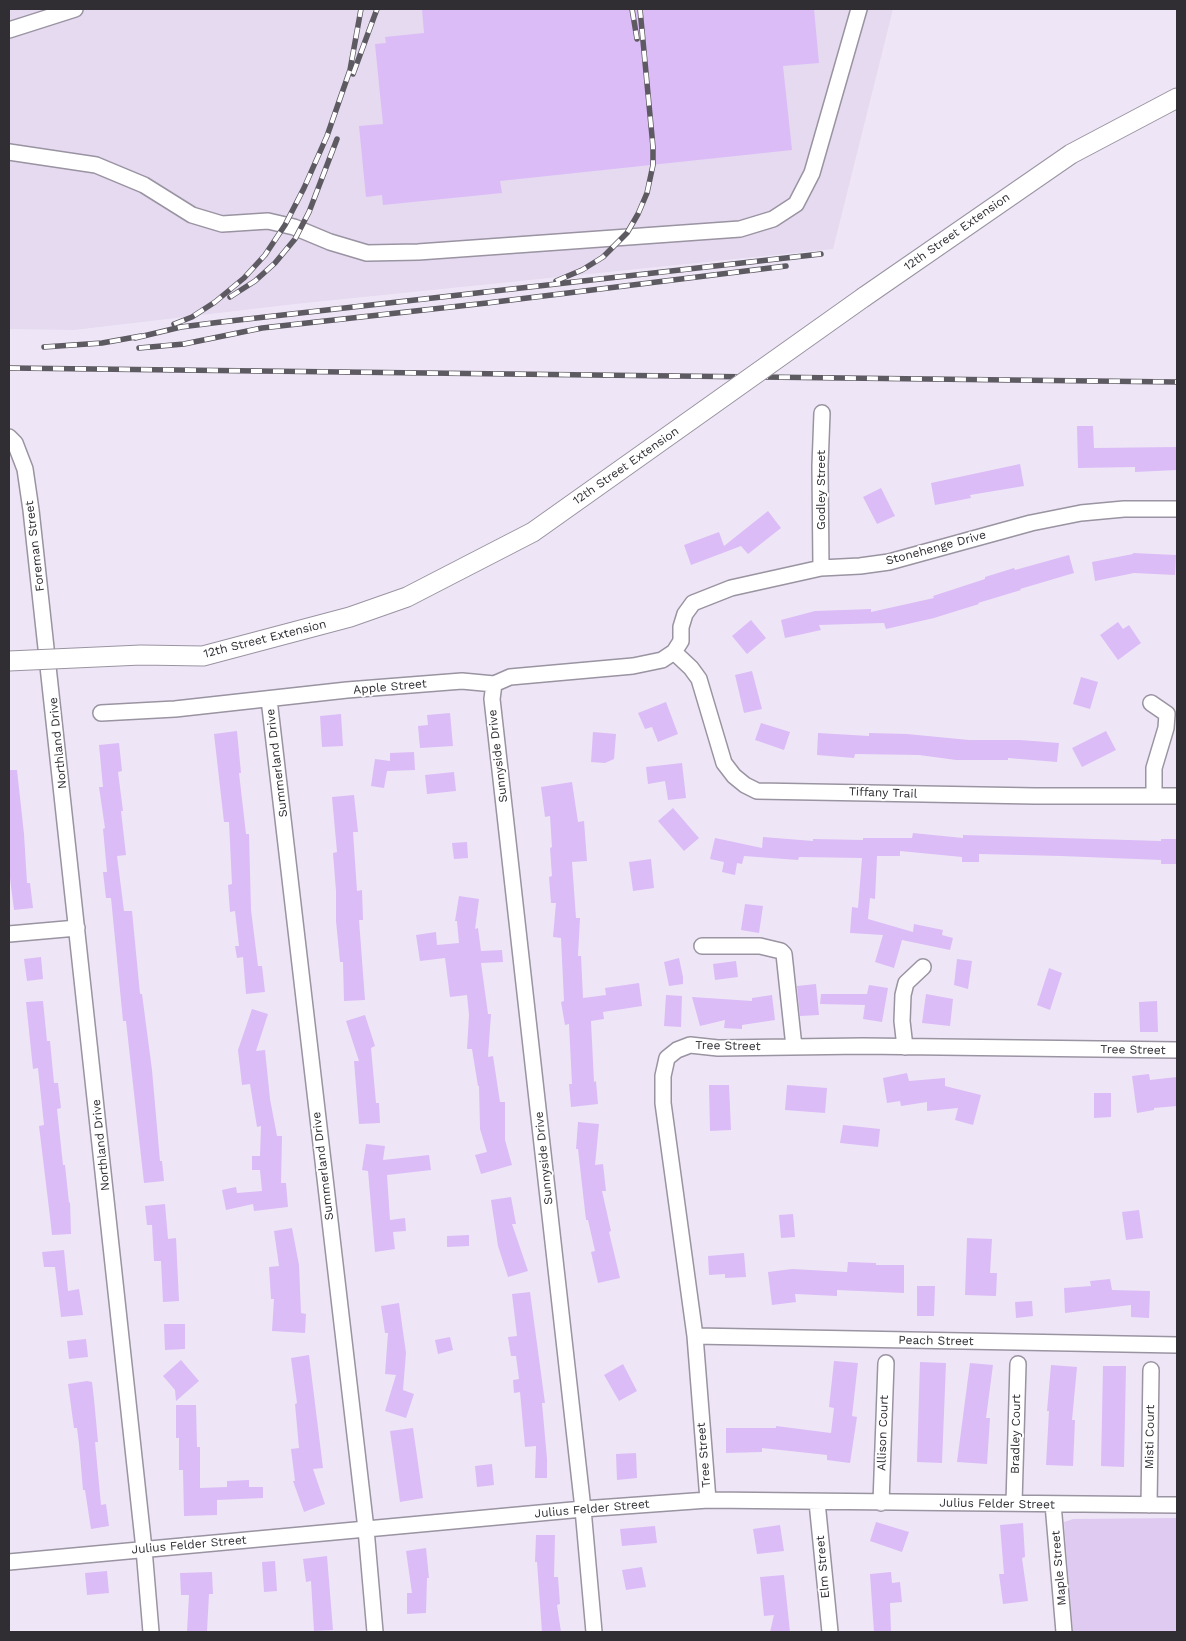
<!DOCTYPE html>
<style>
body{margin:0}
#map{position:relative;width:1186px;height:1641px;overflow:hidden;background:#eee6f6;font-family:"Work Sans",sans-serif}
canvas{display:block}
.frame{position:absolute;inset:0;border:10px solid #302d33;pointer-events:none}
</style>
<div id="map">
<canvas width="1186" height="1641"></canvas>
<div class="frame"></div>
</div>
<script>
const ctx = document.querySelector('canvas').getContext('2d');
ctx.lineJoin = 'round';
function fillPath(path, color) { ctx.fillStyle = color; ctx.fill(path, 'evenodd'); }
const toPath = rows => new Path2D(rows.map(r => 'M' + r).join(''));
function trace(path, color, width, dash) { ctx.strokeStyle = color; ctx.lineWidth = width; ctx.lineCap = dash ? 'butt' : 'round'; ctx.setLineDash(dash || []); ctx.stroke(path); }
function write(font, color, halo, rows, align = 'center') {
  ctx.font = font + ' "Work Sans",sans-serif'; ctx.lineWidth = 4; ctx.setLineDash([]); ctx.textBaseline = 'middle'; ctx.strokeStyle = halo; ctx.fillStyle = color; for (const [text, x, y, turn = 0] of rows) {
    ctx.save(); ctx.translate(x, y); ctx.rotate((+turn || 0) * Math.PI / 180); ctx.textAlign = isNaN(turn) ? turn : align; if (halo) ctx.strokeText(text, 0, 0); ctx.fillText(text, 0, 0); ctx.restore();
  }
}
fillPath(toPath([
 [9,9,893,9,833,249,295,304,74,330,9,329]
]), '#e5daf0');
fillPath(toPath([
 [1177,1518,1177,1632,1073,1632,1064,1522,1073,1519]
]), '#dfcaf1');
fillPath(toPath([
 [422,9,814,9,819,63,783,66,792,150,500,181,502,193,383,205,382,195,366,197,359,126,383,124,375,44,386,43,385,37,424,33],
 [1077,426,1093,426,1094,448,1177,447,1177,470,1135,472,1135,467,1078,468],
 [1020,464,1024,486,970,495,971,498,935,505,931,483],
 [881,488,895,516,877,524,863,497],
 [768,511,781,528,748,554,741,546,691,565,684,545,719,532,724,546],
 [1133,553,1176,555,1175,575,1134,573,1095,581,1092,562,1133,554],
 [1069,555,1074,573,1020,589,1021,590,978,603,979,604,934,618,886,629,884,623,819,625,821,630,785,638,781,620,815,611,871,609,871,612,934,598,933,596,985,579,985,577,1014,568,1015,570],
 [751,620,766,638,747,654,732,636],
 [1118,622,1123,629,1129,625,1141,643,1118,660,1100,635],
 [752,671,762,709,744,713,735,675],
 [1081,677,1098,682,1090,709,1073,704],
 [666,702,678,734,658,742,652,727,645,729,638,713],
 [450,713,453,746,420,748,418,726,428,725,427,715],
 [341,714,343,746,322,747,320,716],
 [761,723,790,732,784,750,755,740],
 [237,731,241,773,239,773,246,834,249,834,251,910,258,966,262,966,265,992,246,994,243,957,237,958,235,946,239,946,235,911,230,912,228,885,232,884,229,822,224,822,214,734],
 [1106,731,1116,750,1082,767,1072,748],
 [593,732,616,734,614,759,605,763,591,762],
 [818,733,869,736,869,733,907,734,969,740,1020,740,1059,743,1057,762,1008,758,1008,760,956,760,919,755,855,754,854,758,817,755],
 [119,743,122,771,118,772,123,811,121,811,126,855,117,856,124,911,132,911,140,994,142,994,152,1070,160,1161,162,1161,164,1181,144,1183,126,1021,123,1021,111,898,106,898,103,872,107,872,103,829,105,828,99,787,103,787,99,745],
 [414,752,415,770,387,771,384,788,371,786,375,759,390,761,390,753],
 [682,763,686,798,668,800,665,781,648,784,646,767],
 [9,770,17,770,24,834,27,883,30,883,33,908,14,910,9,870],
 [454,772,456,791,427,794,425,775],
 [572,782,578,822,584,821,587,861,572,862,576,918,580,918,578,956,581,956,583,998,606,995,605,988,639,983,642,1006,603,1012,604,1019,591,1021,594,1082,596,1081,598,1104,571,1107,569,1084,572,1084,569,1024,565,1025,561,1002,564,1001,561,938,553,937,556,903,551,903,549,877,552,876,550,848,552,847,550,816,545,817,541,787],
 [354,795,358,832,353,832,357,891,362,890,363,920,359,920,365,1000,344,1001,343,962,340,962,336,921,336,891,333,853,337,852,332,797],
 [673,808,699,838,684,851,658,821],
 [913,833,963,838,963,835,1161,841,1161,839,1177,839,1177,864,1161,864,1161,860,1061,856,979,854,979,862,962,862,962,857,900,851,900,856,877,856,875,899,870,898,868,919,913,932,914,924,943,930,942,935,953,938,950,950,902,940,894,968,875,962,883,935,850,933,852,907,858,908,862,858,799,857,798,860,744,856,742,864,737,863,735,875,722,872,724,862,710,859,715,838,762,848,763,837,813,841,813,839,863,840,863,838,912,838],
 [467,842,468,858,454,859,452,843],
 [651,859,654,888,633,891,629,862],
 [459,896,479,899,475,929,478,928,481,951,502,950,503,962,481,963,488,1014,491,1014,488,1057,493,1056,500,1102,505,1102,505,1140,512,1165,481,1174,475,1155,487,1152,480,1129,479,1086,478,1086,472,1049,467,1049,469,1015,467,995,450,997,445,958,420,961,416,935,436,932,437,945,459,943,457,921,455,921],
 [745,904,763,906,759,933,741,930],
 [41,957,43,979,27,981,24,959],
 [679,958,683,977,683,984,669,986,664,962],
 [957,959,972,961,968,989,954,985],
 [736,961,738,977,715,980,713,964],
 [1049,968,1062,973,1050,1010,1037,1005],
 [816,984,819,1015,800,1016,797,986],
 [869,985,888,988,882,1022,863,1019,865,1005,820,1004,821,994,867,994],
 [926,994,953,999,950,1026,922,1023],
 [666,995,682,996,681,1027,664,1026],
 [772,995,775,1020,742,1025,742,1029,724,1028,725,1020,700,1026,692,997,752,1001,752,998],
 [43,1001,47,1041,50,1041,54,1083,58,1083,61,1108,57,1109,63,1165,65,1165,69,1203,70,1202,71,1234,52,1235,50,1217,39,1126,44,1125,38,1068,33,1069,26,1002],
 [1157,1001,1158,1032,1140,1032,1139,1002],
 [252,1009,268,1014,256,1051,265,1050,270,1099,277,1136,282,1136,281,1183,286,1183,288,1207,254,1211,253,1204,226,1210,222,1190,236,1187,237,1193,262,1191,260,1170,252,1170,252,1156,260,1156,261,1126,257,1127,250,1084,242,1085,238,1050],
 [365,1015,375,1046,371,1048,376,1103,379,1103,380,1123,359,1124,354,1061,359,1061,346,1021],
 [907,1073,909,1081,945,1078,945,1086,981,1095,973,1125,955,1120,958,1108,927,1111,927,1102,901,1106,900,1101,887,1103,883,1078],
 [1149,1074,1150,1080,1177,1077,1177,1106,1154,1108,1154,1110,1137,1113,1132,1076],
 [709,1085,729,1085,731,1130,710,1131],
 [787,1085,827,1088,825,1113,785,1110],
 [1094,1093,1111,1093,1111,1117,1094,1118],
 [578,1122,599,1124,595,1165,603,1164,606,1191,602,1191,611,1231,609,1232,620,1278,598,1283,591,1252,595,1251,588,1220,586,1220,578,1149,576,1149],
 [843,1125,880,1129,878,1147,840,1143],
 [366,1144,385,1146,383,1160,429,1155,431,1170,387,1175,390,1220,405,1218,406,1231,393,1232,395,1249,375,1252,368,1171,362,1170],
 [511,1197,516,1224,512,1224,528,1271,508,1277,498,1246,491,1200],
 [165,1204,168,1239,176,1238,179,1301,163,1302,161,1261,154,1261,152,1225,147,1225,145,1206],
 [1139,1210,1143,1238,1126,1240,1122,1212],
 [793,1214,795,1237,781,1238,779,1215],
 [292,1228,299,1265,301,1313,306,1314,305,1333,272,1331,274,1299,271,1299,269,1267,279,1266,274,1231],
 [469,1235,469,1246,447,1247,447,1236],
 [967,1238,992,1239,990,1273,997,1273,996,1296,965,1295],
 [64,1250,68,1291,79,1289,83,1315,61,1317,55,1267,44,1267,42,1252],
 [744,1253,746,1277,725,1278,725,1274,709,1275,708,1256],
 [848,1262,876,1263,876,1265,904,1265,904,1293,837,1290,837,1296,795,1294,796,1302,772,1305,768,1272,792,1269,847,1272],
 [1110,1279,1112,1290,1150,1291,1149,1318,1131,1317,1131,1305,1065,1313,1064,1288,1091,1286,1090,1281],
 [917,1286,935,1286,934,1316,917,1316],
 [530,1292,545,1403,542,1403,547,1459,547,1478,535,1478,536,1446,525,1447,520,1392,514,1393,513,1380,519,1379,516,1356,511,1356,508,1337,517,1336,512,1294],
 [1032,1301,1033,1316,1016,1318,1015,1302],
 [399,1303,406,1353,403,1390,414,1394,406,1418,385,1411,396,1375,385,1374,388,1333,385,1333,381,1306],
 [164,1324,185,1324,185,1349,165,1350],
 [450,1337,453,1350,438,1354,435,1340],
 [86,1339,88,1357,69,1359,67,1341],
 [309,1355,323,1468,313,1469,325,1504,304,1512,293,1481,295,1481,291,1449,299,1448,295,1404,297,1403,291,1358],
 [181,1360,199,1381,176,1401,175,1390,163,1376],
 [834,1361,858,1363,852,1416,857,1417,850,1463,827,1460,827,1455,762,1448,762,1452,726,1453,726,1428,776,1428,776,1426,831,1433,834,1408,829,1407],
 [920,1362,946,1363,942,1463,917,1462],
 [970,1363,993,1365,986,1418,990,1418,987,1464,957,1462],
 [623,1364,637,1391,619,1401,604,1375],
 [1051,1365,1077,1367,1072,1420,1075,1420,1073,1466,1046,1465,1049,1411,1047,1411],
 [1103,1366,1126,1366,1124,1467,1101,1466],
 [87,1381,92,1382,94,1399,98,1442,95,1442,101,1505,106,1504,109,1526,91,1529,85,1490,83,1490,79,1444,77,1428,74,1428,68,1384],
 [176,1405,196,1405,197,1447,200,1447,200,1488,227,1487,227,1481,249,1480,249,1487,263,1487,263,1498,217,1500,217,1515,184,1516,183,1470,179,1470,179,1438,176,1438],
 [413,1428,423,1498,400,1502,390,1431],
 [636,1453,637,1478,617,1480,616,1454],
 [492,1464,494,1485,477,1487,475,1466],
 [876,1522,909,1532,902,1552,870,1541],
 [1023,1523,1025,1557,1022,1558,1028,1601,1003,1604,999,1574,1004,1574,1000,1525],
 [780,1525,784,1551,757,1554,753,1529],
 [655,1526,657,1543,622,1546,620,1529],
 [536,1535,555,1535,554,1577,558,1577,560,1604,557,1605,561,1632,542,1632,537,1562,535,1562],
 [426,1548,429,1578,427,1578,426,1613,407,1614,407,1593,412,1593,406,1551],
 [327,1556,333,1630,314,1631,311,1581,306,1582,303,1559],
 [275,1561,277,1591,264,1592,262,1562],
 [642,1567,646,1587,626,1590,622,1570],
 [107,1571,109,1593,87,1595,85,1573],
 [212,1572,213,1594,209,1594,207,1632,187,1632,189,1595,181,1595,180,1573],
 [891,1572,892,1583,900,1582,902,1602,890,1603,891,1632,874,1632,870,1574],
 [784,1575,790,1632,770,1632,774,1615,764,1616,760,1577]
]), '#dbbcf7');
const minor = toPath([
 [9,30,75,9],
 [9,152,96,165,144,185,192,215,222,224,268,221,294,227,330,242,367,253,418,252,740,229,773,219,796,204,812,173,859,9],
 [9,437,15,443,25,469,31,510,144,1549,151,1632],
 [821,568,820,466,822,413],
 [674,652,691,668,699,679,724,763,734,776,745,785,757,791,1035,796,1177,796],
 [494,684,492,699,583,1509,594,1632],
 [269,699,366,1529,375,1632],
 [1151,703,1167,714,1166,728,1154,768,1154,795],
 [101,713,175,709,347,690,462,681,494,684,510,677,633,666,662,660,674,652,681,641,681,627,685,614,693,603,731,588,821,568,860,566,889,562,1031,523,1081,513,1124,509,1177,509],
 [9,934,77,928],
 [702,946,760,946,781,951,784,954,794,1047],
 [905,1047,902,1021,903,995,906,983,923,967],
 [695,1336,1177,1345],
 [708,1500,695,1336,663,1103,663,1076,667,1058,677,1050,690,1045,718,1048,863,1046,1177,1050],
 [817,1502,830,1632],
 [881,1503,886,1363],
 [1014,1503,1018,1364],
 [1053,1504,1064,1632],
 [1149,1505,1151,1370],
 [9,1562,583,1509,708,1500,1177,1505]
]);
const major = toPath([
 [864,297,1071,154,1177,98]
]);
trace(minor, '#9a93a1', 18);
trace(major, '#9a93a1', 21);
trace(minor, '#fff', 15);
trace(major, '#fff', 19);
const rail = toPath([
 [632,9,637,39],
 [353,74,377,9],
 [556,281,582,270,603,257,627,233,638,214,647,193,653,165,653,147,640,9],
 [230,297,255,281,275,263,295,239,309,212,337,139],
 [174,324,192,317,215,302,244,278,265,255,285,225,304,188,327,136,350,70,361,9],
 [135,338,181,327,221,322,821,254],
 [44,347,102,343,141,336],
 [139,348,184,344,262,328,487,303,786,266],
 [9,368,1177,382]
]);
trace(rail, '#5e5a62', 5.5);
trace(rail, '#fff', 4, [11]);
const majorBridge = toPath([
 [9,661,141,655,203,656,350,617,407,597,533,532,864,297]
]);
trace(majorBridge, '#9a93a1', 21, []);
trace(majorBridge, '#fff', 19);
write('12px', '#302d33', '#fff', [
 ["12th Street Extension",957,232,-35],
 ["12th Street Extension",626,466,-35],
 ["Godley Street",821,490,-90],
 ["Foreman Street",35,546,-97],
 ["Stonehenge Drive",936,548,-15],
 ["12th Street Extension",265,639,-14],
 ["Apple Street",390,687,-5],
 ["Northland Drive",58,743,-96],
 ["Sunnyside Drive",498,756,-97],
 ["Summerland Drive",277,763,-97],
 ["Tiffany Trail",883,793,2],
 ["Tree Street",728,1046,1],
 ["Tree Street",1133,1050,1],
 ["Northland Drive",101,1145,-96],
 ["Sunnyside Drive",544,1158,-96],
 ["Summerland Drive",323,1166,-97],
 ["Peach Street",936,1341,1],
 ["Allison Court",883,1433,-88],
 ["Bradley Court",1016,1434,-89],
 ["Misti Court",1150,1437,-89],
 ["Tree Street",704,1455,-95],
 ["Julius Felder Street",997,1504,1],
 ["Julius Felder Street",592,1509,-5],
 ["Julius Felder Street",189,1545,-5],
 ["Elm Street",823,1567,-95],
 ["Maple Street",1059,1568,-95]
]);
</script>
